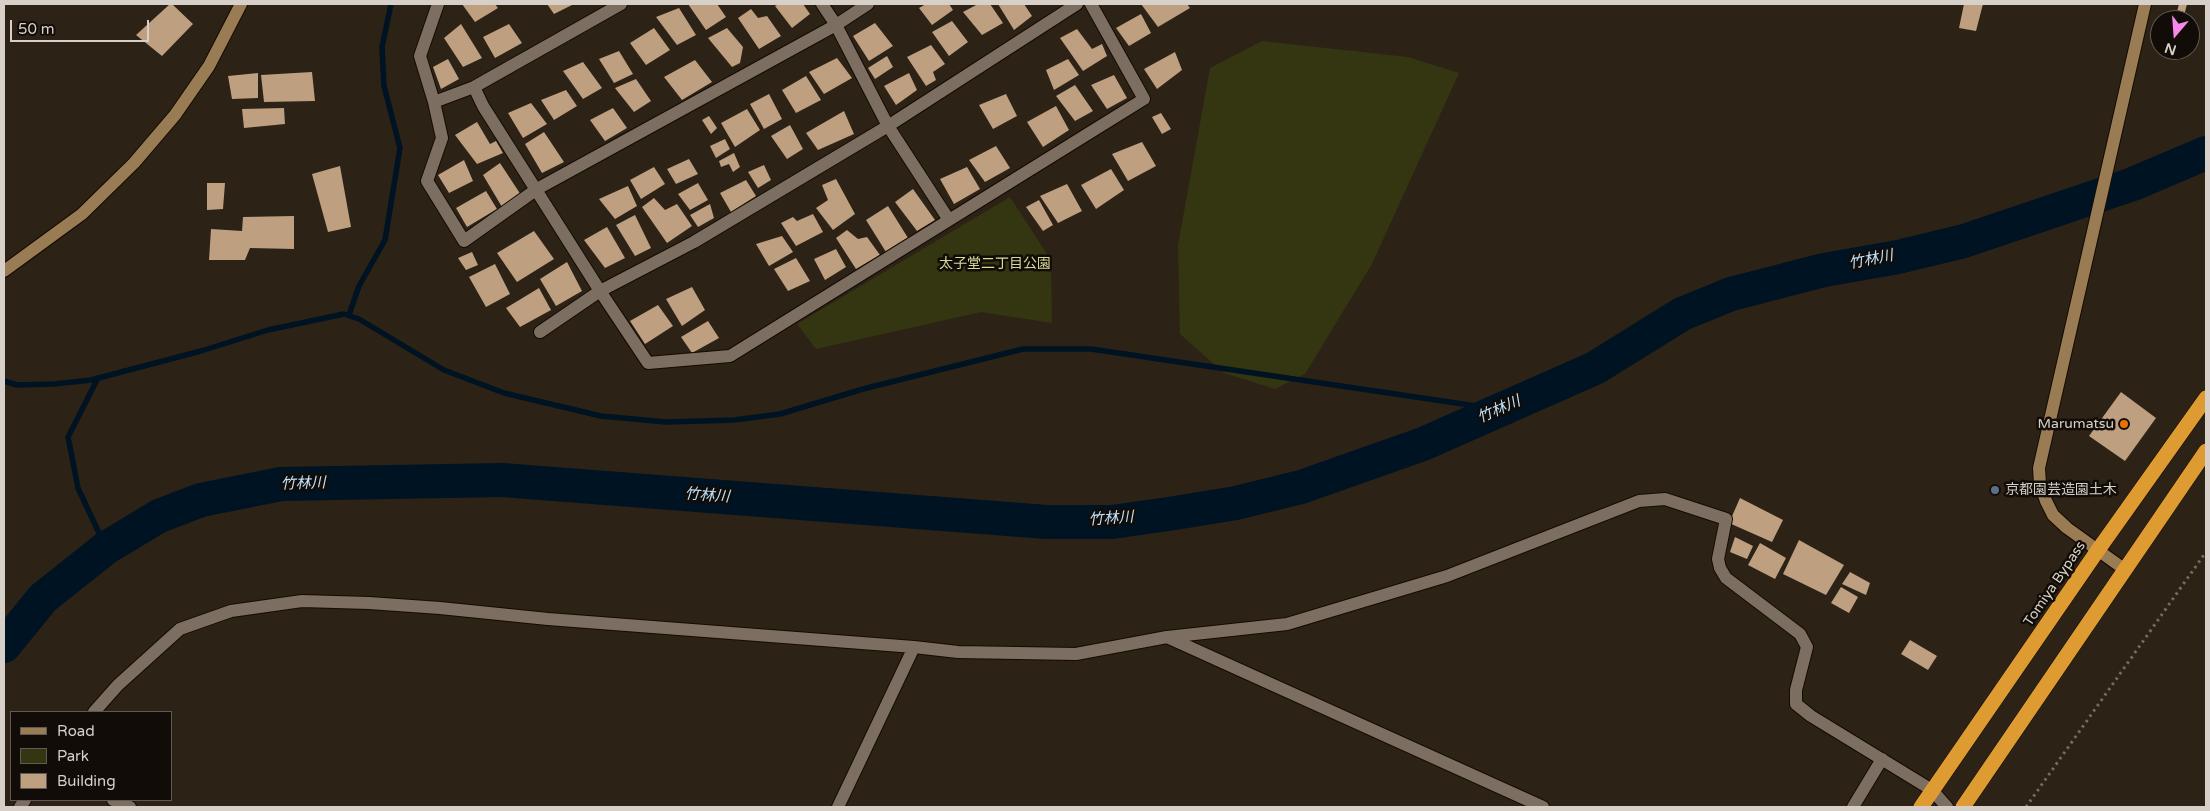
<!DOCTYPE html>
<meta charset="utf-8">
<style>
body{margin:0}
#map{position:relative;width:2210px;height:811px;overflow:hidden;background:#2d2216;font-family:"Varela Round",sans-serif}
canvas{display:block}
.frame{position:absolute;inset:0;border:5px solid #d7d0c8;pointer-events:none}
.legend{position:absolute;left:10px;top:711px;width:162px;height:90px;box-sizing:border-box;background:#110c07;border:1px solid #605a54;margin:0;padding:6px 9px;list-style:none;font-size:15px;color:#d7d0c8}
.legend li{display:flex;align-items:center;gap:10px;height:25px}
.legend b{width:25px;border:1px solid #605a54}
.north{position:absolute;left:2150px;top:10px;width:50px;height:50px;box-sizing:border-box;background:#110c07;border:1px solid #605a54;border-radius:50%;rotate:198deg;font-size:14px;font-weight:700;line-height:20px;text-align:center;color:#d7d0c8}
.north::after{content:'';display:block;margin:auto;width:18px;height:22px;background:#f888eb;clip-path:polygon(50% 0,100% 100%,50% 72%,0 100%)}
.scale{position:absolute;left:10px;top:20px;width:139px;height:22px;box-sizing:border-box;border:2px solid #d7d0c8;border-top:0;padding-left:6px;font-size:15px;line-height:18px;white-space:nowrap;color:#d7d0c8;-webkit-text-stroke:4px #110c07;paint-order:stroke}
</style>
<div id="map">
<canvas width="2210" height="811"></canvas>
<div class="frame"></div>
<ul class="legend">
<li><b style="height:6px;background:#997c53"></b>Road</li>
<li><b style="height:14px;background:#343511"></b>Park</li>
<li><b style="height:14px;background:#be9f80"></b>Building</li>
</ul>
<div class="north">N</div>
<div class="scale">50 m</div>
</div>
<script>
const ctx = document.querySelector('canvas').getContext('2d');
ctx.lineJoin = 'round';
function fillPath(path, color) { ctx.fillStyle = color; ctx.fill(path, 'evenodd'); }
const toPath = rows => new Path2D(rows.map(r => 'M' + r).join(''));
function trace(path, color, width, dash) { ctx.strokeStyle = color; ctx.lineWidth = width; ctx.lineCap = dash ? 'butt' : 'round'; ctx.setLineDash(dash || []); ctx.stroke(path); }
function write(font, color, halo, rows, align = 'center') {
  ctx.font = font + ' "Varela Round","Noto Sans JP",sans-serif'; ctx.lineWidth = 5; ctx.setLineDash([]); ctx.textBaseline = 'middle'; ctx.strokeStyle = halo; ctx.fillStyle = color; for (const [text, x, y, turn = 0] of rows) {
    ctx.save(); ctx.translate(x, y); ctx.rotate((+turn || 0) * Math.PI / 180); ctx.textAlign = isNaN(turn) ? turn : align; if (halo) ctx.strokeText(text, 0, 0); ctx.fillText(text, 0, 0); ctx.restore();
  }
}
fillPath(toPath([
 [1262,41,1408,57,1459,73,1372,264,1305,374,1275,389,1224,373,1180,334,1178,245,1210,68],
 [1010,197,1051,260,1052,323,981,312,816,349,797,324]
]), '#343511');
trace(toPath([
 [349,315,359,286,385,240,400,148,384,86,382,47,391,4],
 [98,378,68,437,78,488,106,548],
 [4,381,17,385,54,384,91,380,201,351,268,330,344,314,359,319,444,370,504,393,601,416,666,422,734,420,780,414,863,389,1023,349,1091,349,1490,408,1497,411]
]), '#001322', 5.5);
trace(toPath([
 [4,646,43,598,106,548,159,516,201,500,281,484,502,480,1047,522,1112,522,1175,513,1236,503,1301,487,1423,444,1595,368,1682,314,1731,294,1824,270,1898,257,1964,241,2133,184,2206,153]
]), '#001322', 34);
fillPath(toPath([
 [170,4,172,4,193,24,162,56,136,35],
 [462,4,495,4,498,8,475,22],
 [547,4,574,4,554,14],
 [688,4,717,4,726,17,706,30],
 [779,4,803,4,810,14,792,28,775,6],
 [926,4,949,4,953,10,932,25,919,8],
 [978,4,990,4,1003,23,982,35,963,12],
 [998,4,1024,4,1032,16,1014,30],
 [1141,4,1187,4,1190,8,1158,27],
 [1964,4,1983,4,1976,31,1959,28],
 [2179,4,2187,4,2183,20,2175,20],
 [679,8,696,35,677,45,656,17],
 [751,9,758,18,767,16,781,36,759,49,738,18],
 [1141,14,1151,33,1129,46,1116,28],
 [952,21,968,42,949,56,932,32],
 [875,23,893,46,869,61,853,36],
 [461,24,482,58,463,67,444,38],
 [509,24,522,43,495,58,483,37],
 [654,28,670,50,646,65,630,43],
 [727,28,743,47,740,63,732,67,708,38],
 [1077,29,1092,49,1102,44,1107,56,1083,71,1060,38],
 [931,45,945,64,933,72,936,80,926,86,907,57],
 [619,51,633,74,614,83,599,59],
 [1175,52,1182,70,1157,89,1144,69],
 [887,56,893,67,875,79,868,68],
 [837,58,852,78,824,94,809,72],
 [448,59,459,79,441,89,433,67],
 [1068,59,1079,75,1054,90,1046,70],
 [695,60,712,82,682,100,664,77],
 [583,62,602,88,583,99,563,71],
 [312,72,315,101,264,102,261,75],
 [258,73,258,98,232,99,228,76],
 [909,73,917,90,896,105,884,86],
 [1114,75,1127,98,1107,109,1091,85],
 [806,76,821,100,796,113,782,90],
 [636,79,651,101,634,112,615,88],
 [1075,85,1093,111,1075,121,1056,96],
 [566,90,577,106,554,120,541,100],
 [769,94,782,119,764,129,750,104],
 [1006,94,1017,116,993,129,979,105],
 [531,103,547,124,523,138,508,113],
 [1056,106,1069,130,1043,147,1027,122],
 [284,108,285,124,244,128,242,109],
 [613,108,627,128,605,141,590,120],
 [747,109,760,130,735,147,721,123],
 [844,111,854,134,818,150,806,133],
 [1161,113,1171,129,1162,134,1152,117],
 [709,116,717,128,711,134,702,120],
 [477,122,490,144,496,141,503,153,477,164,455,135],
 [790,125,803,149,787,159,771,136],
 [544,132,564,162,542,173,525,144],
 [725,139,730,149,716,158,710,146],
 [1142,142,1156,166,1128,181,1112,154],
 [996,146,1010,168,985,182,969,160],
 [734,153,740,167,733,172,729,164,721,167,719,161],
 [689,159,698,174,676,184,667,169],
 [464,160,473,181,449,193,438,175],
 [500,163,521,195,502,207,483,175],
 [764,165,771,180,758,188,748,172],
 [340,166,351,227,328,232,312,174],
 [654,167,665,184,641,199,630,180],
 [967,167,980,189,954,204,940,179],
 [1111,169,1124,190,1096,209,1081,185],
 [836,179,855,214,833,230,816,208,828,200,822,185],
 [746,180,756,196,731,212,720,193],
 [207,183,225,183,223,209,207,210],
 [698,183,708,200,690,210,678,194],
 [1067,184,1082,211,1058,223,1040,196],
 [628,186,637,206,615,219,599,199],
 [913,189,935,220,917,231,895,202],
 [486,191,497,209,467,227,456,208],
 [654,198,665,210,677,204,692,226,667,243,642,207],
 [1039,200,1053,225,1043,231,1026,207],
 [710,204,714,218,698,227,690,215],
 [888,206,908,238,886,252,866,220],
 [813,214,823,232,796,246,781,223,793,217,797,221],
 [635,215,651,248,635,256,616,225],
 [294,216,294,249,250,248,245,260,209,260,211,229,242,231,243,217],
 [607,227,625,258,605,268,584,240],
 [847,230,858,239,867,237,880,255,856,269,836,238],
 [534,231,554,259,517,282,497,253],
 [782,236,793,252,769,266,756,244],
 [836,249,846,267,825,280,814,259],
 [472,252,478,265,466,270,458,258],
 [796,258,810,281,788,291,774,269],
 [567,262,582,291,556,306,540,279],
 [495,264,510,294,486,307,469,277],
 [692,287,705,310,682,326,666,299],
 [539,288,551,310,520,327,506,308],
 [658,305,673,326,645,344,630,321],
 [708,321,719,338,692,353,681,337],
 [2121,392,2156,418,2125,461,2089,436],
 [1740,498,1783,520,1772,542,1729,523],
 [1735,537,1753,546,1747,559,1730,552],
 [1799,540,1844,565,1826,595,1783,574],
 [1760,543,1786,558,1775,579,1748,565],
 [1850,572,1870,583,1866,595,1842,584],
 [1841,587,1858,597,1849,613,1831,603],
 [1910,640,1937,656,1928,670,1901,654]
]), '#be9f80');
const street = toPath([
 [438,4,420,56,434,102,474,87,621,4],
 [822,4,836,25,888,126,949,220],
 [474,87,483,106,600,291,648,363,730,356,1144,99,1091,4],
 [434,102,442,138,427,181,464,241,537,189,836,25,868,4],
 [540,332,600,291,694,242,888,126,1077,4],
 [1167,637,1543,807],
 [94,712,118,685,180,629,231,611,302,601,369,603,440,608,548,619,914,647,958,652,1076,654,1167,637,1287,624,1447,576,1639,501,1665,499,1726,519,1718,559,1720,568,1726,578,1800,634,1807,647,1796,690,1796,704,1811,716,1932,790,1947,807],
 [113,800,130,807],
 [20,807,25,800],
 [838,807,914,647],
 [1853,807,1882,759]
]);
const secondary = toPath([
 [4,271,82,214,134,163,175,115,209,66,241,4],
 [2124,569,2067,528,2053,515,2046,501,2040,484,2039,468,2145,4]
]);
const highway = toPath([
 [1921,807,2098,550,2206,398],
 [1963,807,2206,451]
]);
trace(street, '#150b03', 14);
trace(secondary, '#150b03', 14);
trace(highway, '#150b03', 16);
trace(toPath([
 [2026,807,2206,552]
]), '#746b61', 3, [2.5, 4]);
trace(street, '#7c6f61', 12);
trace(secondary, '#997c53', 12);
trace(highway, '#de9b32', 15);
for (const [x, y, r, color] of [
 [2124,424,5,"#e8710a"],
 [1995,490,5,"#5c6f8a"]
]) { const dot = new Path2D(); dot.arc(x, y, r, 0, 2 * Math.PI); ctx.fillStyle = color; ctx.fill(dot); trace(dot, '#110c07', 2); }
write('14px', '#d6d997', '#110c07', [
 ["太子堂二丁目公園",995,264]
]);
write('14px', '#d7d0c8', '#110c07', [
 ["Marumatsu",2114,424],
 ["京都園芸造園土木",2005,490,"left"]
], 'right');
write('14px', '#d7d0c8', '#110c07', [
 ["Tomiya Bypass",2055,584,-56]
]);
write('italic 15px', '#bee3fb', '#110c07', [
 ["竹林川",1871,260,-11],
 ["竹林川",1499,410,-24],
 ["竹林川",303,484,-2],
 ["竹林川",707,496,4],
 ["竹林川",1111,519,-4]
]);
</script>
